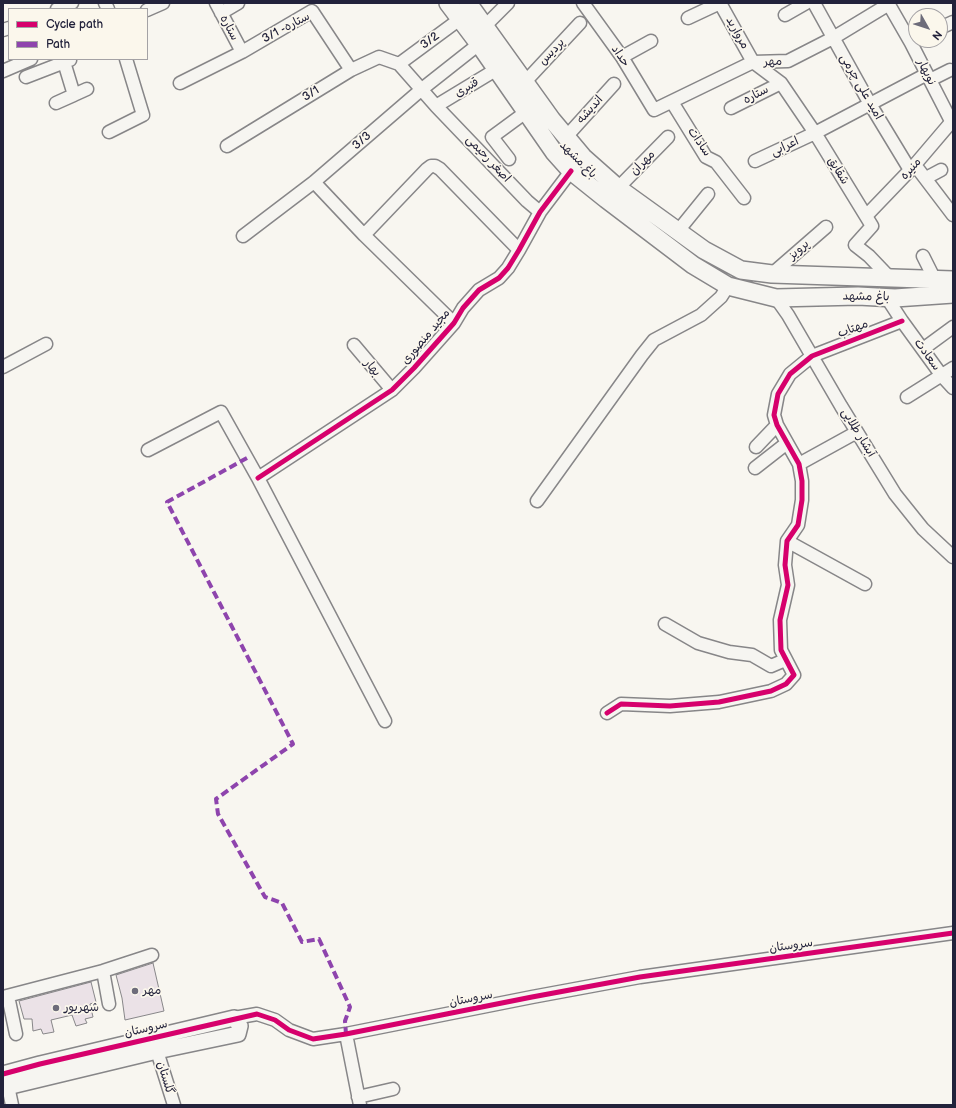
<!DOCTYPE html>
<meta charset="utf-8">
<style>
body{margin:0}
#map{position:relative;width:956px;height:1108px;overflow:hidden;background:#f8f6f0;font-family:"Balsamiq Sans",sans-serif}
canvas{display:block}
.frame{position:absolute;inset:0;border:4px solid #22223b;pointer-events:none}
.legend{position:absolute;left:8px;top:8px;width:140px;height:52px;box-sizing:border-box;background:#fbf7ec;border:1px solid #a4a2a5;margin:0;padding:5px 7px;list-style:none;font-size:12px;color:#22223b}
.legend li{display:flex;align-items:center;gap:8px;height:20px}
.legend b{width:20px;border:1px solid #a4a2a5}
.north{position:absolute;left:908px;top:8px;width:40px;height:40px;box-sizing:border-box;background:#fbf7ec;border:1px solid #a4a2a5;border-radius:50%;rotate:129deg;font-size:11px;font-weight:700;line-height:16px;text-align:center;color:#22223b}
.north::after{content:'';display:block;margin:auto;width:14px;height:18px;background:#6d6c7a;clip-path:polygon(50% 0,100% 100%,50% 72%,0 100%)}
</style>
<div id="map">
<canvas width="956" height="1108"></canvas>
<div class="frame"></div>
<ul class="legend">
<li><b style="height:5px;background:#d6006c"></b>Cycle path</li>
<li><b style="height:5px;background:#8e44ad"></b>Path</li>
</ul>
<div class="north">N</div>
</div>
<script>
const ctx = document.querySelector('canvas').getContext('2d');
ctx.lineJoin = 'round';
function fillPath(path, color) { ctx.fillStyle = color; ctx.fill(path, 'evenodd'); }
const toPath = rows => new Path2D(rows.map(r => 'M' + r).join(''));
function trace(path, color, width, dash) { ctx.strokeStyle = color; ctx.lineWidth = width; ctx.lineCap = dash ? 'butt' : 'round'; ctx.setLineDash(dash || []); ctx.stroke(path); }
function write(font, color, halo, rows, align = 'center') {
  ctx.font = font + ' "Balsamiq Sans","Playpen Sans Arabic",sans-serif'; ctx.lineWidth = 3.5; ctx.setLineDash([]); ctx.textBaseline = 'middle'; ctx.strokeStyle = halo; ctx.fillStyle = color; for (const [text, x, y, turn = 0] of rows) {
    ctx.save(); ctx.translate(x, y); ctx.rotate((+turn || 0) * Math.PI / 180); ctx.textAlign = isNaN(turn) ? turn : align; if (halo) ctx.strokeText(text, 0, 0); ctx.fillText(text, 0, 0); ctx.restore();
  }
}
const building = toPath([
 [153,963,164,1011,125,1020,122,998,116,975,153,963],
 [91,982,96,1002,90,1004,93,1017,85,1019,87,1023,76,1026,72,1015,51,1020,54,1032,43,1034,41,1029,33,1031,32,1019,24,1019,19,1001,91,982]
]);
fillPath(building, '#ebe2e7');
trace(building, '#878688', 1);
const minor = toPath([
 [105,3,108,9],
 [216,3,242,52],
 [583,3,622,57,654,110,753,62,788,61,833,38,889,4],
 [814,3,870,104,910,170],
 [888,3,911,43,951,121],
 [57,9,72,3],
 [147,10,163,3],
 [221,13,238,3],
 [785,15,806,3],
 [688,18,720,3,753,62,781,83,815,133,872,226,855,245,869,256,890,278],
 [485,26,508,3],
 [940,28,953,22],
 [3,30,9,28],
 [622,57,651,41],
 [64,62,74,95,56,103,87,89],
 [399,64,460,19],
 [3,71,31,59],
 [26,77,70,60],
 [930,80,950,70],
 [525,82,580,23],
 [180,83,242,52,312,11,351,70],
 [672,102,706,157,716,162,744,198],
 [436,106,497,69],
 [731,108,781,83],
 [109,132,143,115,126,59],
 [566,137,614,84],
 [227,146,351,70,379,57,399,64,436,106,527,201,540,212],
 [509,159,492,137,526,112],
 [755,161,815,133,927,74],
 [915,165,953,215],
 [926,178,941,170],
 [314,182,364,235,454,323],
 [618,188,668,137],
 [866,216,913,167,953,120],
 [678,231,708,194],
 [364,235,427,169,431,166,435,166,440,169,519,250],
 [243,236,314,182,422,89,479,44],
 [923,256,935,280],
 [772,274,826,227],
 [776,298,788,315,841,406,895,494,923,529,953,557],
 [887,298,902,321,942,376,953,388],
 [354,345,392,390],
 [923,349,953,327],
 [3,367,46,344],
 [907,397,953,368],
 [756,447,777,425],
 [148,450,221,412,258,478,385,721],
 [799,464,857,432],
 [755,468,787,443],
 [258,478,392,390,414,368,454,323,463,308,479,290,499,278,508,268,519,250,540,212,571,171],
 [537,501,642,355,654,340,701,315,721,297,728,286],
 [787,541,865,584],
 [665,624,698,643,729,652,752,655,771,666,785,660],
 [607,713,621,704,670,706,719,702,771,691,786,684,794,675,781,650,780,620,788,585,785,565,787,541,798,525,802,500,802,481,799,464,777,425,774,415,778,394,790,374,812,356,902,321],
 [103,971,109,1004],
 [8,996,16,1034],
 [3,997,103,971,152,955],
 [234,1018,257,1014,275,1020,289,1030,313,1039,346,1034,532,997,640,977,953,933],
 [346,1034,360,1105],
 [157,1051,174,1105],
 [8,1086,12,1105],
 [358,1097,393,1089]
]);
const tertiary = toPath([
 [3,1074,40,1064,234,1018,240,1026,238,1034,157,1051,3,1088]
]);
const secondary = toPath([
 [448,3,479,44,554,152,571,171,606,199,693,265,728,286,776,298,858,296,895,298,953,294],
 [468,3,552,120,583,157,618,188,704,250,741,270,772,274,953,280]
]);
trace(minor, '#878688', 15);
trace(tertiary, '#878688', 18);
trace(secondary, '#878688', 20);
trace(minor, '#f6f5f1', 12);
trace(tertiary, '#f6f5f1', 15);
trace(secondary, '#f6f5f1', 17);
trace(toPath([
 [247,458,167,502,293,744,216,799,218,814,265,897,282,903,302,942,319,939,350,1007,345,1021,346,1034]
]), '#8e44ad', 4, [8, 4]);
trace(toPath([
 [258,478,392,390,414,368,454,323,463,308,479,290,499,278,508,268,519,250,540,212,571,171],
 [607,713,621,704,670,706,719,702,771,691,786,684,794,675,781,650,780,620,788,585,785,565,787,541,798,525,802,500,802,481,799,464,777,425,774,415,778,394,790,374,812,356,902,321],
 [3,1074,40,1064,257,1014,275,1020,289,1030,313,1039,346,1034,532,997,640,977,953,933]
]), '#d6006c', 5);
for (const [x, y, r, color] of [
 [135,991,4,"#6d6c7a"],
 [56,1008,4,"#6d6c7a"]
]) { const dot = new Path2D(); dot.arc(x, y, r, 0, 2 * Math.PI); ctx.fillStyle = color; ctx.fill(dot); trace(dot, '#fbf7ec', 1.5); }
write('12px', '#22223b', '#fbf7ec', [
 ["ستاره",229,28,62],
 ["ستاره- 3/1",286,28,-28],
 ["مروارید",737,33,61],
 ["3/2",430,41,-36],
 ["پردیس",552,52,-47],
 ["حداد",620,56,56],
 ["مهر",773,62,-2],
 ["نوبهار",926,72,63],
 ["امید علی چرمی",861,87,60],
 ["قنبری",467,88,-31],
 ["3/1",311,94,-32],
 ["ستاره",756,95,-27],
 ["اندیشه",590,110,-48],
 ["3/3",362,141,-41],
 ["سادات",699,142,55],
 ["اعرابی",785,147,-25],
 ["اصغر رحیمی",488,159,47],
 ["باغ مشهد",578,160,45],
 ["مهران",643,163,-45],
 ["منیره",911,169,-48],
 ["شقایق",838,171,58],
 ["پرویز",799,250,-41],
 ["باغ مشهد",866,297,1],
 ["مهتاب",853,329,-20],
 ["مجید منصوری",426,337,-50],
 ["سعادت",927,355,54],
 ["بهار",372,368,49],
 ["آبشار طلایی",858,433,59],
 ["سروستان",791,946,-8],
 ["سروستان",471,999,-11],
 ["سروستان",146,1029,-13],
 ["گلستان",165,1078,73]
]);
write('12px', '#22223b', '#fbf7ec', [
 ["مهر",143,991],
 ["شهریور",64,1008]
], 'left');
</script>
